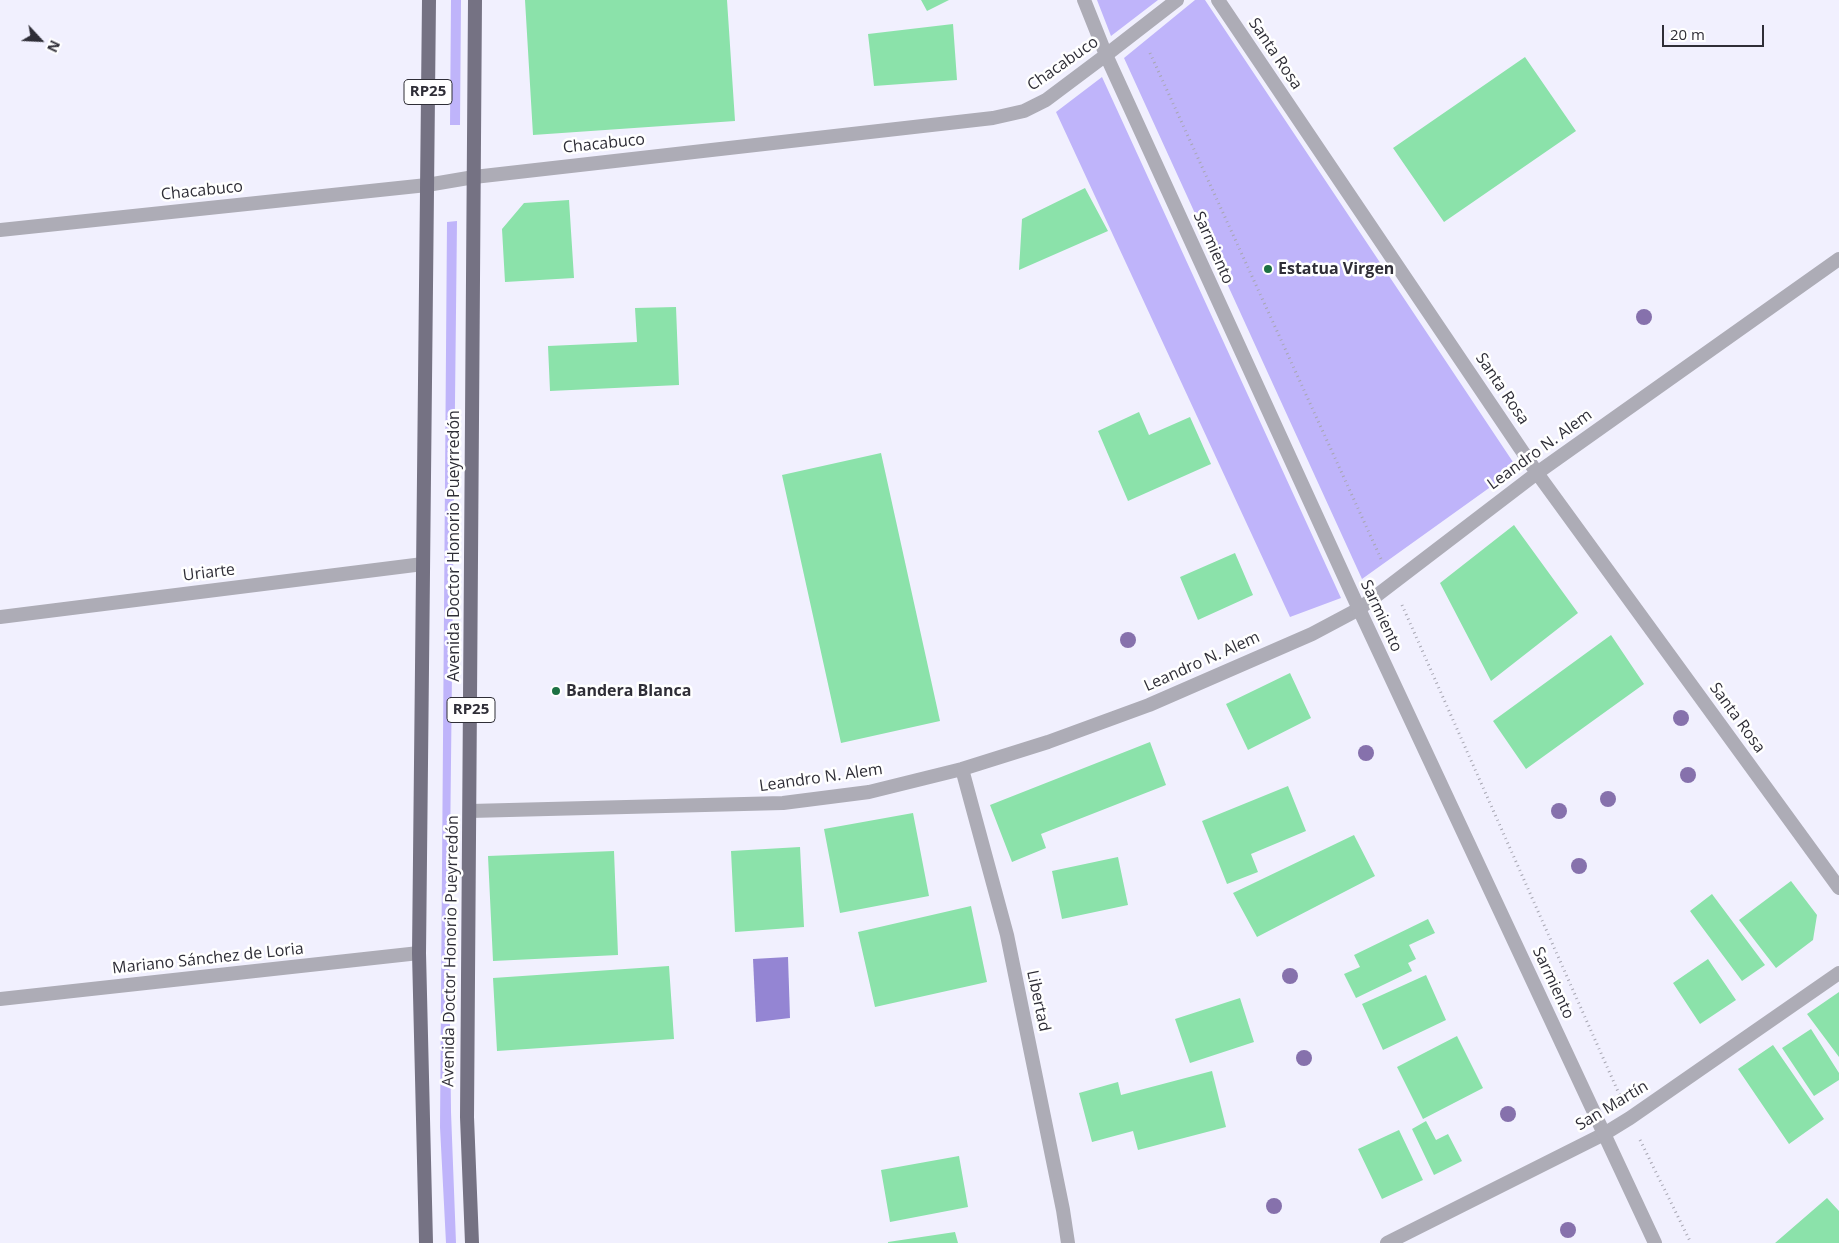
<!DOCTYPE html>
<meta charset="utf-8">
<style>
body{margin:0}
#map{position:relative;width:1839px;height:1243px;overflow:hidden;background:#f1f0fe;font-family:"Open Sans",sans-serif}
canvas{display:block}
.north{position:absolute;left:15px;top:15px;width:50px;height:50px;-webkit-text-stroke:4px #fff;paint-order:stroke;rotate:115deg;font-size:14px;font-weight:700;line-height:20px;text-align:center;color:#2f2e37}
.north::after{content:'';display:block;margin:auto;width:18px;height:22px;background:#2f2e37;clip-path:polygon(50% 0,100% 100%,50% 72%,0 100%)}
.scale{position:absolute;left:1662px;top:25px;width:102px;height:22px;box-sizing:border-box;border:2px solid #2f2e37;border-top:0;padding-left:6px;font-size:15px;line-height:18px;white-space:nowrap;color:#2f2e37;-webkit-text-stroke:4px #fff;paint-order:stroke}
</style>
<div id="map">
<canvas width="1839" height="1243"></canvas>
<div class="north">N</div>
<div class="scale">20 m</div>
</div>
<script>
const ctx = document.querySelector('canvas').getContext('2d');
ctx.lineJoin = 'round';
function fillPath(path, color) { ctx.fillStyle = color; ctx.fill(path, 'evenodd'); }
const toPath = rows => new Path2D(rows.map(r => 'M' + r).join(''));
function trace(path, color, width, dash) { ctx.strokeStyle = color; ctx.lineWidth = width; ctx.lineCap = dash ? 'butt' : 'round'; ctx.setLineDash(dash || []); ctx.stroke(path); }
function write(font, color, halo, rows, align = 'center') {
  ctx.font = font + ' "Open Sans",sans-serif'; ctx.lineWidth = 5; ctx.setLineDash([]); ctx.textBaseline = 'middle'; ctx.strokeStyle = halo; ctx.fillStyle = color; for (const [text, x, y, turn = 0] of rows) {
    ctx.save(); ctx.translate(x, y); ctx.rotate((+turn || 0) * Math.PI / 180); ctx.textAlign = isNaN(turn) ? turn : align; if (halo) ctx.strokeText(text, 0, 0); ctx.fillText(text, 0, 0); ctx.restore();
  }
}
fillPath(toPath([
 [451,0,461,0,460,125,450,125],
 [1097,0,1158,0,1111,36],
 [1195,0,1205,0,1517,468,1362,579,1124,58],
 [1102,77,1341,598,1290,617,1056,112],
 [457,221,449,942,451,1112,456,1243,446,1243,440,1127,447,222]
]), '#bfb4fa');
fillPath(toPath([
 [788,957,790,1018,756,1022,753,959]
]), '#9485d3');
fillPath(toPath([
 [525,0,727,0,735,121,533,135],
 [921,0,949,0,927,11],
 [953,24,957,80,874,86,868,34],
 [1525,57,1576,131,1444,222,1393,148],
 [1085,188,1108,231,1019,270,1022,219],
 [569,200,574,278,505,282,502,229,524,203],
 [676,307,679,385,550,391,548,346,637,342,635,308],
 [1139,412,1149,435,1190,417,1211,464,1128,501,1098,431],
 [881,453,940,721,841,743,782,475],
 [1514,525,1578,613,1491,681,1440,583],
 [1235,553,1253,595,1198,620,1180,577],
 [1611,635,1644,684,1526,769,1493,721],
 [1290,673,1311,718,1248,750,1226,704],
 [1150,742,1166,785,1041,834,1046,848,1012,862,990,805],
 [1288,786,1306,831,1251,854,1258,872,1227,884,1202,821],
 [913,813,929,896,840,913,824,829],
 [1354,835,1375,876,1257,937,1233,893],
 [800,847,804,927,735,932,731,851],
 [614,851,618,955,493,961,488,856],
 [1118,857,1128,905,1062,919,1052,871],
 [1791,881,1817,915,1813,940,1776,968,1739,920],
 [1712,894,1765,965,1742,981,1690,911],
 [971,906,987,982,875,1007,858,932],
 [1428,919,1435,933,1409,945,1416,959,1408,963,1412,971,1356,998,1344,974,1360,967,1354,955],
 [1708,959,1736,1000,1700,1024,1673,983],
 [669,966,674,1039,497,1051,493,978],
 [1426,975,1446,1020,1383,1050,1362,1004],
 [1839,992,1839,1057,1807,1014],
 [1240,998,1254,1042,1190,1063,1175,1019],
 [1811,1029,1839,1073,1839,1080,1814,1096,1782,1048],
 [1457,1036,1483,1088,1423,1119,1397,1067],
 [1773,1045,1824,1119,1789,1144,1738,1069],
 [1212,1071,1226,1127,1138,1150,1133,1131,1092,1142,1079,1093,1118,1082,1121,1095],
 [1426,1121,1436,1140,1448,1134,1462,1161,1434,1175,1412,1129],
 [1399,1130,1423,1180,1382,1199,1358,1149],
 [959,1156,968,1207,890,1222,881,1170],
 [1827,1198,1839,1211,1839,1243,1775,1243],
 [955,1232,958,1243,888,1243,888,1242]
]), '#8be2aa');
trace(toPath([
 [1150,53,1382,561],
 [1402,605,1620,1096],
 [1640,1140,1691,1243]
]), '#a8a7b3', 3, [1, 4]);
trace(toPath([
 [1218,0,1537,473,1839,888],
 [1106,55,1177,0],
 [0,617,423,564],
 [962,769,1007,935,1063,1210,1068,1243],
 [470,811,783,803,869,792,962,769,1048,742,1149,705,1312,634,1359,609,1537,473,1839,259],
 [0,999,419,953],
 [1387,1243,1604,1134,1630,1118,1839,973]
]), '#adacb6', 14);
trace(toPath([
 [1084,0,1106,55,1359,609,1655,1243],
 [0,230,427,185,474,177,993,118,1024,111,1046,100,1106,55]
]), '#adacb6', 14);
trace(toPath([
 [426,1243,419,953,429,0],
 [472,1243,467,1117,475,0]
]), '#757283', 14);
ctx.fillStyle = '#8671ac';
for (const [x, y] of [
 [1644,317],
 [1128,640],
 [1681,718],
 [1366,753],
 [1688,775],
 [1608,799],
 [1559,811],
 [1579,866],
 [1290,976],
 [1304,1058],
 [1508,1114],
 [1274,1206],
 [1568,1230]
]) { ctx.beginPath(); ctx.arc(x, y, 8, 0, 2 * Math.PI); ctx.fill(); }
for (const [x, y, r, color] of [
 [1268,269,5,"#1d7143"],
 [556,691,5,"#1d7143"]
]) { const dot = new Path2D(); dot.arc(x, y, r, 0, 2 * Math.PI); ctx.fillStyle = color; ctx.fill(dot); trace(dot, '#fff', 2); }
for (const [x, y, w] of [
 [428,92,48],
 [471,710,48]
]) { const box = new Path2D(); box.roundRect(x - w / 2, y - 12.5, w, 25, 4); ctx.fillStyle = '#fff'; ctx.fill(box); trace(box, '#2f2e37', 1); }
write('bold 15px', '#2f2e37', null, [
 ["RP25",428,92],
 ["RP25",471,710]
]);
write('16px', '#2f2e37', '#fff', [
 ["Santa Rosa",1275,54,56],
 ["Chacabuco",1063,64,-35],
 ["Chacabuco",604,144,-6],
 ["Chacabuco",202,191,-6],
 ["Sarmiento",1213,248,66],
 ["Santa Rosa",1502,389,56],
 ["Leandro N. Alem",1540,450,-36],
 ["Avenida Doctor Honorio Pueyrredón",454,546,-90],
 ["Uriarte",209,573,-7],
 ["Sarmiento",1381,616,65],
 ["Leandro N. Alem",1202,662,-24],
 ["Santa Rosa",1737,718,54],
 ["Leandro N. Alem",821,778,-8],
 ["Avenida Doctor Honorio Pueyrredón",451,951,-89],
 ["Mariano Sánchez de Loria",208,959,-6],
 ["Sarmiento",1553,983,65],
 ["Libertad",1038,1001,78],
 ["San Martín",1612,1106,-31]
]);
write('bold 16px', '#2f2e37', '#fff', [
 ["Estatua Virgen",1278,269],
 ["Bandera Blanca",566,691]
], 'left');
</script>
